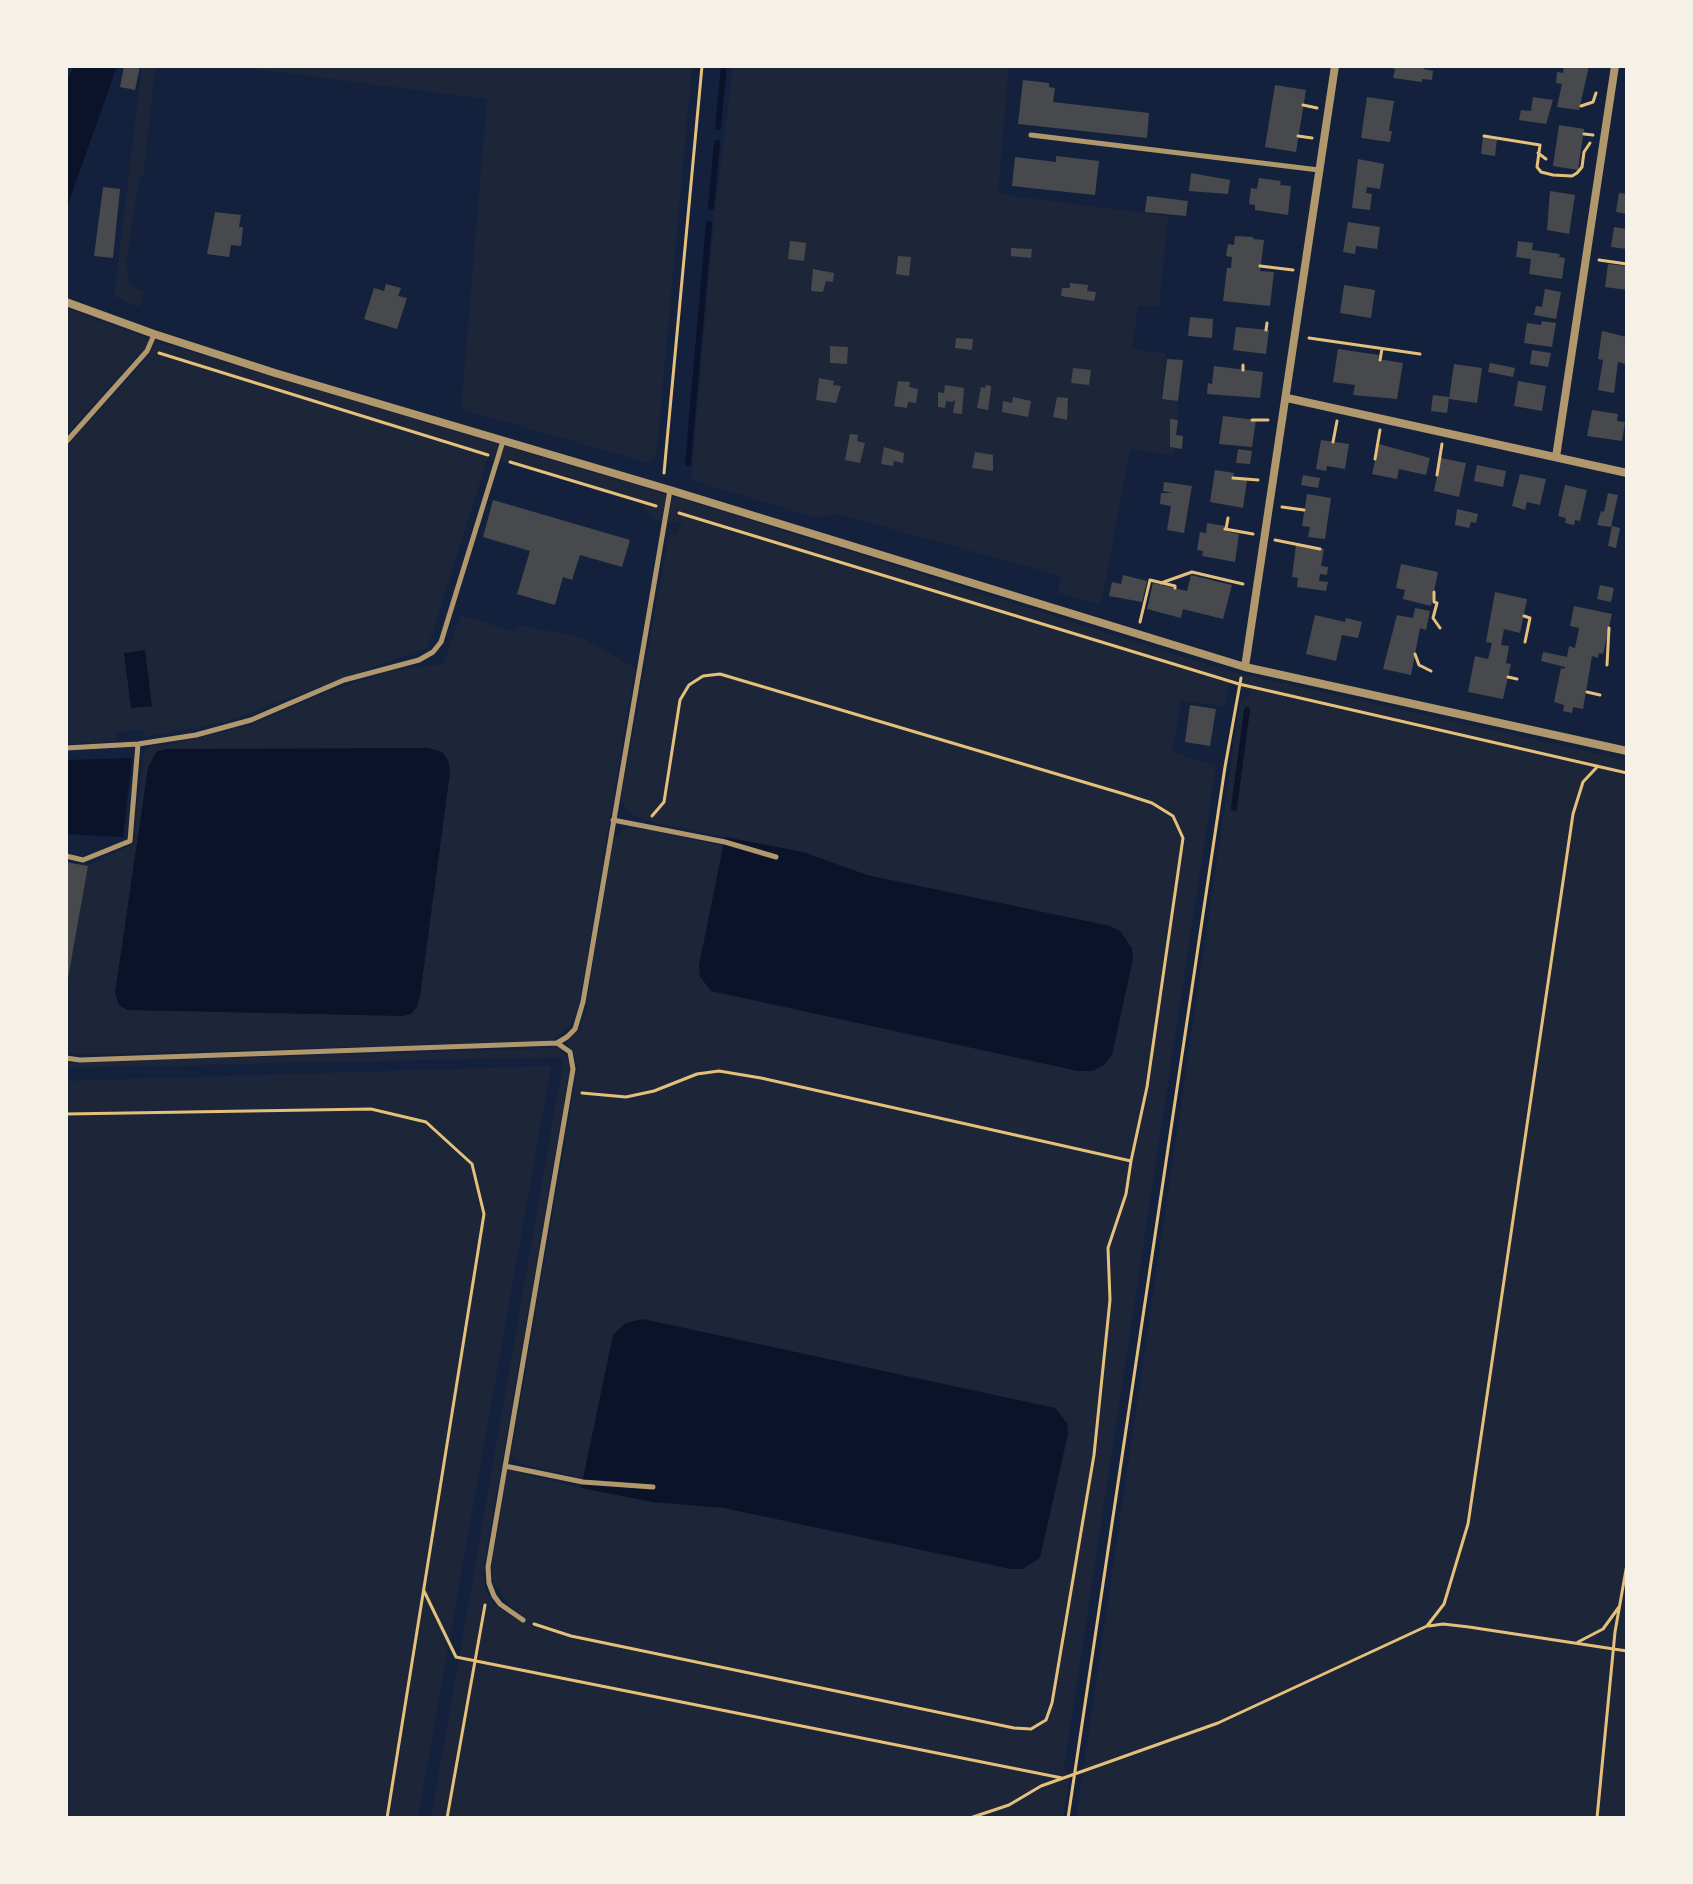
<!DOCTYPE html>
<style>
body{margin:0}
#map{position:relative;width:1693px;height:1884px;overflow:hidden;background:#14213d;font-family:"Zilla Slab",serif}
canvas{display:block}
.frame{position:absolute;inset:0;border:68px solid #f6f1e7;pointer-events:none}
</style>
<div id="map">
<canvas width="1693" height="1884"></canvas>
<div class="frame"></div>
</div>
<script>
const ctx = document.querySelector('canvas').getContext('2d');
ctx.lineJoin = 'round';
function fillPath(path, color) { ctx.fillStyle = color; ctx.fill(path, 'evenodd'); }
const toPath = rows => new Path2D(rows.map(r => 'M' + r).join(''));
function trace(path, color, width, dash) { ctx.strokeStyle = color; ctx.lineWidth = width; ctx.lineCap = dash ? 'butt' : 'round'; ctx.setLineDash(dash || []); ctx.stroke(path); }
fillPath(toPath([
 [142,66,155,66,144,172,139,180,126,262,130,285,145,292,139,307,114,296],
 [231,66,692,66,657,448,654,459,645,462,461,409,487,99],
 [733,66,1009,66,998,194,1168,216,1159,307,1138,306,1132,349,1166,354,1161,399,1179,401,1174,455,1130,449,1101,604,1058,593,1061,576,838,514,814,517,691,480,715,209],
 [66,308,157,342,695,503,1228,671,1627,760,1627,1818,1076,1818,1240,703,1250,692,1229,683,1225,706,1181,701,1172,752,1216,766,1064,1768,1069,1779,1063,1818,431,1818,564,1057,66,1068,66,1063,557,1048,567,1057,570,1068,483,1572,485,1591,495,1605,521,1622,522,1616,509,1605,493,1583,491,1570,508,1470,581,1488,583,1478,526,1465,511,1456,578,1066,573,1050,566,1043,579,1031,584,1019,613,839,626,828,653,831,723,846,725,837,656,823,635,816,626,809,621,799,669,534,675,536,683,520,674,524,654,519,639,502,488,457,428,647,225,722,145,737,143,729,117,732,116,741,66,744,66,447,151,354,143,350,66,435],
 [461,615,515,632,518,625,583,638,635,668,579,1003,570,1027,553,1039,544,1041,83,1055,66,1052,66,981,88,866,133,844,144,752,150,746,176,743,251,725,332,690,396,670,443,664],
 [551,1066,418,1818,66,1818,66,1081]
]), '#1d2539');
fillPath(toPath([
 [74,66,117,66,66,210,66,82],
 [145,650,152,706,131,708,124,653],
 [428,748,442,752,448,760,450,773,420,996,417,1007,411,1014,403,1016,127,1010,119,1005,115,993,148,768,156,752,165,749],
 [132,758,123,837,66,834,66,760],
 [725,837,803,852,867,875,1110,926,1120,931,1132,948,1133,959,1112,1055,1103,1066,1092,1071,1078,1071,711,991,700,977,699,965],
 [643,1319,1055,1408,1067,1423,1068,1434,1040,1558,1022,1569,1011,1569,724,1508,653,1502,581,1488,613,1335,626,1323]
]), '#0b132b');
trace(toPath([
 [718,127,724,66],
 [711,207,717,143],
 [688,463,709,224],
 [1234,808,1247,710]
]), '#0b132b', 6);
fillPath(toPath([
 [124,66,140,66,135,90,120,87],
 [1385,66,1424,66,1424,69,1433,71,1432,80,1422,79,1422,82,1393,78,1395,69],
 [1564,66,1589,66,1579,110,1557,107,1562,84,1556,83,1557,72,1563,73],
 [1023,80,1049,83,1049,87,1055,88,1053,102,1149,113,1147,138,1018,124],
 [1275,85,1306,90,1296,152,1265,147],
 [1367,97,1394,101,1389,131,1392,131,1390,142,1361,138],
 [1533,97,1553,100,1546,124,1519,120,1521,110,1531,111],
 [1559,125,1584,129,1578,170,1553,166],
 [1483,137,1497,139,1495,156,1481,154],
 [1056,156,1099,161,1095,195,1012,186,1015,157,1056,162],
 [1358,159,1384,164,1380,189,1367,187,1366,193,1372,194,1370,210,1352,208],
 [1191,173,1230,180,1228,194,1189,191],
 [1259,178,1281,181,1280,185,1291,186,1288,215,1255,210,1255,205,1249,204,1251,188,1257,189],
 [103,187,120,189,113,258,94,256],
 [1550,191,1575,195,1569,234,1547,230],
 [1619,193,1627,194,1627,214,1616,212],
 [1147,196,1188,201,1186,216,1145,212],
 [215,212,241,215,239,227,243,227,241,246,231,245,229,257,207,254],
 [1348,222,1380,227,1377,249,1356,246,1355,254,1343,252],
 [1614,227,1627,229,1627,249,1611,247],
 [1235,236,1253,237,1253,239,1264,240,1260,271,1274,272,1270,306,1223,301,1227,268,1231,268,1232,257,1226,256,1228,244,1234,245],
 [790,241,806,243,804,261,788,259],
 [1518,241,1533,243,1532,250,1560,254,1559,257,1565,258,1562,279,1529,274,1531,259,1516,257],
 [1011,248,1032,249,1031,258,1011,256],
 [898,256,911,257,909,276,896,274],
 [1608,264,1627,266,1627,290,1605,287],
 [813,269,834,273,833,282,826,281,823,292,811,291],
 [1070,283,1088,285,1087,291,1096,292,1094,301,1061,296,1062,288,1070,288],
 [386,284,401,288,398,296,407,298,397,329,364,319,374,288,384,291],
 [1344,285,1375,290,1371,318,1340,313],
 [1545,289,1561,292,1556,319,1534,315,1536,306,1542,307],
 [1190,317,1213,319,1212,338,1188,336],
 [1542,321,1556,323,1552,347,1524,343,1527,323,1541,325],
 [1236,327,1269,330,1266,354,1233,350],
 [1602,331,1627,337,1626,364,1618,362,1614,393,1598,390,1603,360,1598,359],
 [956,338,973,339,972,350,955,348],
 [830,346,848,347,847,364,830,363],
 [1338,349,1379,355,1378,359,1403,363,1397,399,1353,395,1355,385,1333,382],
 [1532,350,1551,353,1548,367,1530,364],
 [1167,359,1183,360,1178,401,1162,399],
 [1490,363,1515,368,1513,377,1488,372],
 [1454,364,1482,368,1477,403,1449,399],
 [1214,366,1263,372,1260,398,1207,394,1208,383,1212,384],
 [1073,368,1091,370,1089,385,1071,383],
 [819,378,834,381,833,385,841,386,836,403,816,400],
 [898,381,910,382,909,387,918,389,916,403,908,402,907,408,894,406],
 [1518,381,1546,386,1542,411,1514,406],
 [945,385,964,388,962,414,953,413,955,400,952,402,946,401,945,408,938,407,938,392,944,393],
 [986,385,991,386,991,389,988,410,977,408,981,387,985,388],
 [1433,395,1449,397,1447,413,1431,411],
 [1013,397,1031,401,1028,417,1002,412,1003,401,1012,403],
 [1057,397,1068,398,1067,420,1053,417],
 [1592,410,1618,414,1617,421,1625,422,1622,441,1587,436],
 [1223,416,1256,420,1252,447,1219,444],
 [1170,419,1178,420,1176,435,1183,436,1182,449,1170,447],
 [850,434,858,435,857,441,865,443,860,463,845,460],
 [1321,440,1349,444,1345,469,1327,466,1326,471,1316,469],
 [1379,444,1430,458,1426,475,1399,469,1397,479,1372,474],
 [884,447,904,453,903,463,894,461,893,466,881,464],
 [1238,449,1252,451,1250,464,1236,463],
 [975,452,993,455,993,471,972,468],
 [1441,458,1466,463,1459,497,1434,491],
 [1477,465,1506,471,1503,487,1474,481],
 [1215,470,1234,473,1233,478,1247,480,1243,508,1210,502],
 [1520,474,1546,479,1540,505,1527,502,1525,510,1512,506],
 [1303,475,1320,478,1318,488,1301,485],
 [1164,482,1192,486,1184,533,1167,530,1171,506,1160,504,1161,493,1173,493,1163,491],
 [1565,485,1587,490,1580,521,1575,520,1574,525,1565,523,1566,518,1558,516],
 [1608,493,1618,495,1611,527,1597,525,1601,511,1604,512],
 [1307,494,1331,498,1325,539,1308,537,1310,527,1302,526],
 [493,500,630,540,622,567,580,555,572,580,563,577,555,605,517,594,530,551,483,537],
 [1457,509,1478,514,1476,523,1471,522,1469,528,1455,525],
 [1207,523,1225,526,1225,531,1239,534,1235,562,1202,556,1203,551,1197,550,1200,532,1206,533],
 [1612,526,1620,528,1616,548,1608,546],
 [1296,545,1324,549,1321,566,1328,567,1327,575,1320,574,1319,581,1328,582,1326,591,1297,587,1298,578,1292,577],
 [1401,564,1438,572,1431,606,1403,599,1405,590,1396,588],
 [1123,575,1147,581,1142,602,1109,596,1112,582,1121,584],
 [1191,575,1232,585,1223,619,1183,609,1181,618,1147,609,1153,583,1187,591],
 [1600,585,1614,588,1611,602,1597,599],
 [1495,592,1527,599,1520,633,1504,629,1501,645,1509,646,1506,663,1511,664,1503,699,1468,692,1475,656,1488,659,1492,643,1486,642],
 [1574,606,1612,614,1603,654,1599,653,1598,658,1592,656,1583,709,1573,707,1572,713,1563,711,1564,705,1554,702,1561,668,1564,669,1565,667,1541,661,1543,652,1567,657,1569,646,1575,648,1579,628,1570,626],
 [1415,608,1430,611,1426,630,1420,628,1411,675,1383,669,1397,615,1413,618],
 [1315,615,1345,622,1346,618,1362,622,1358,638,1342,635,1336,661,1306,654],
 [1190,705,1216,709,1210,746,1185,742],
 [66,862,88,866,68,978,66,978]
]), '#48494c');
trace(toPath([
 [1303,105,1317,108],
 [1581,106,1593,102,1596,93],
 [1584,134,1593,135],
 [1298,136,1312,138],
 [1484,136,1540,145,1537,167,1541,172,1553,175,1572,176,1577,173,1582,167,1584,152,1590,143],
 [1538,153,1546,159],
 [1599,260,1627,264],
 [1260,266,1293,270],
 [1266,330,1267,323],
 [1309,338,1420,354],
 [159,353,488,455],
 [1380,360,1382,349],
 [1243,370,1243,365],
 [1252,420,1268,420],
 [1333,442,1337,421],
 [1375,459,1380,430],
 [510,462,656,506],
 [664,473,702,66],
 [1437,475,1442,444],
 [1233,478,1258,480],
 [1282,507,1304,510],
 [679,513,1239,684,1627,773],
 [1225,529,1253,534],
 [1226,529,1228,518],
 [1275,540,1320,549],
 [1161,583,1192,572,1243,584],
 [1434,592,1434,602,1437,603,1433,618,1440,628],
 [1524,616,1530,618,1525,642],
 [1140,622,1150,580,1175,586,1175,588],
 [1415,654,1419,665,1431,671],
 [1607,665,1609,628],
 [1508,677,1517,679],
 [1587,692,1600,695],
 [652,816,664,802,680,700,689,685,703,676,720,674,1124,794,1152,803,1173,816,1183,838,1147,1087,1131,1161],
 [66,1114,371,1109,426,1122,472,1164,484,1214,387,1818],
 [424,1591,456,1657,1062,1778],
 [534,1624,571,1636,1014,1728,1031,1729,1046,1720,1052,1703,1094,1455,1110,1300,1108,1248,1126,1194,1131,1161,761,1078,719,1071,697,1074,654,1091,626,1097,582,1093],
 [1429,1626,1443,1624,1469,1627,1627,1651],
 [1578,1642,1603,1629,1619,1607],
 [447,1818,485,1605],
 [970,1818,1009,1805,1041,1786,1218,1723,1427,1626,1444,1604,1468,1524,1573,814,1583,782,1598,766],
 [1068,1818,1225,767,1241,678],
 [1597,1818,1615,1632,1627,1564]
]), '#e5c07b', 3);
trace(toPath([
 [1031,135,1319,170],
 [66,442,147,351,154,335],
 [66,748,138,744,196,735,251,720,344,680,419,660,433,652,441,642,503,441],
 [613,820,725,842,776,857],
 [66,856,83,860,130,841,138,744],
 [66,1058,80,1060,557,1043,567,1037,575,1029,583,1002,670,490],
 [505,1466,583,1482,653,1487],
 [523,1620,500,1604,494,1596,489,1583,488,1567,573,1069,570,1052,557,1043]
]), '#b1986c', 5);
trace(toPath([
 [66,302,154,334,275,373,670,490,1245,667,1627,751],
 [1287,398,1627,473],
 [1556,457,1615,66],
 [1245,667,1335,66]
]), '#b1986c', 8);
</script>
